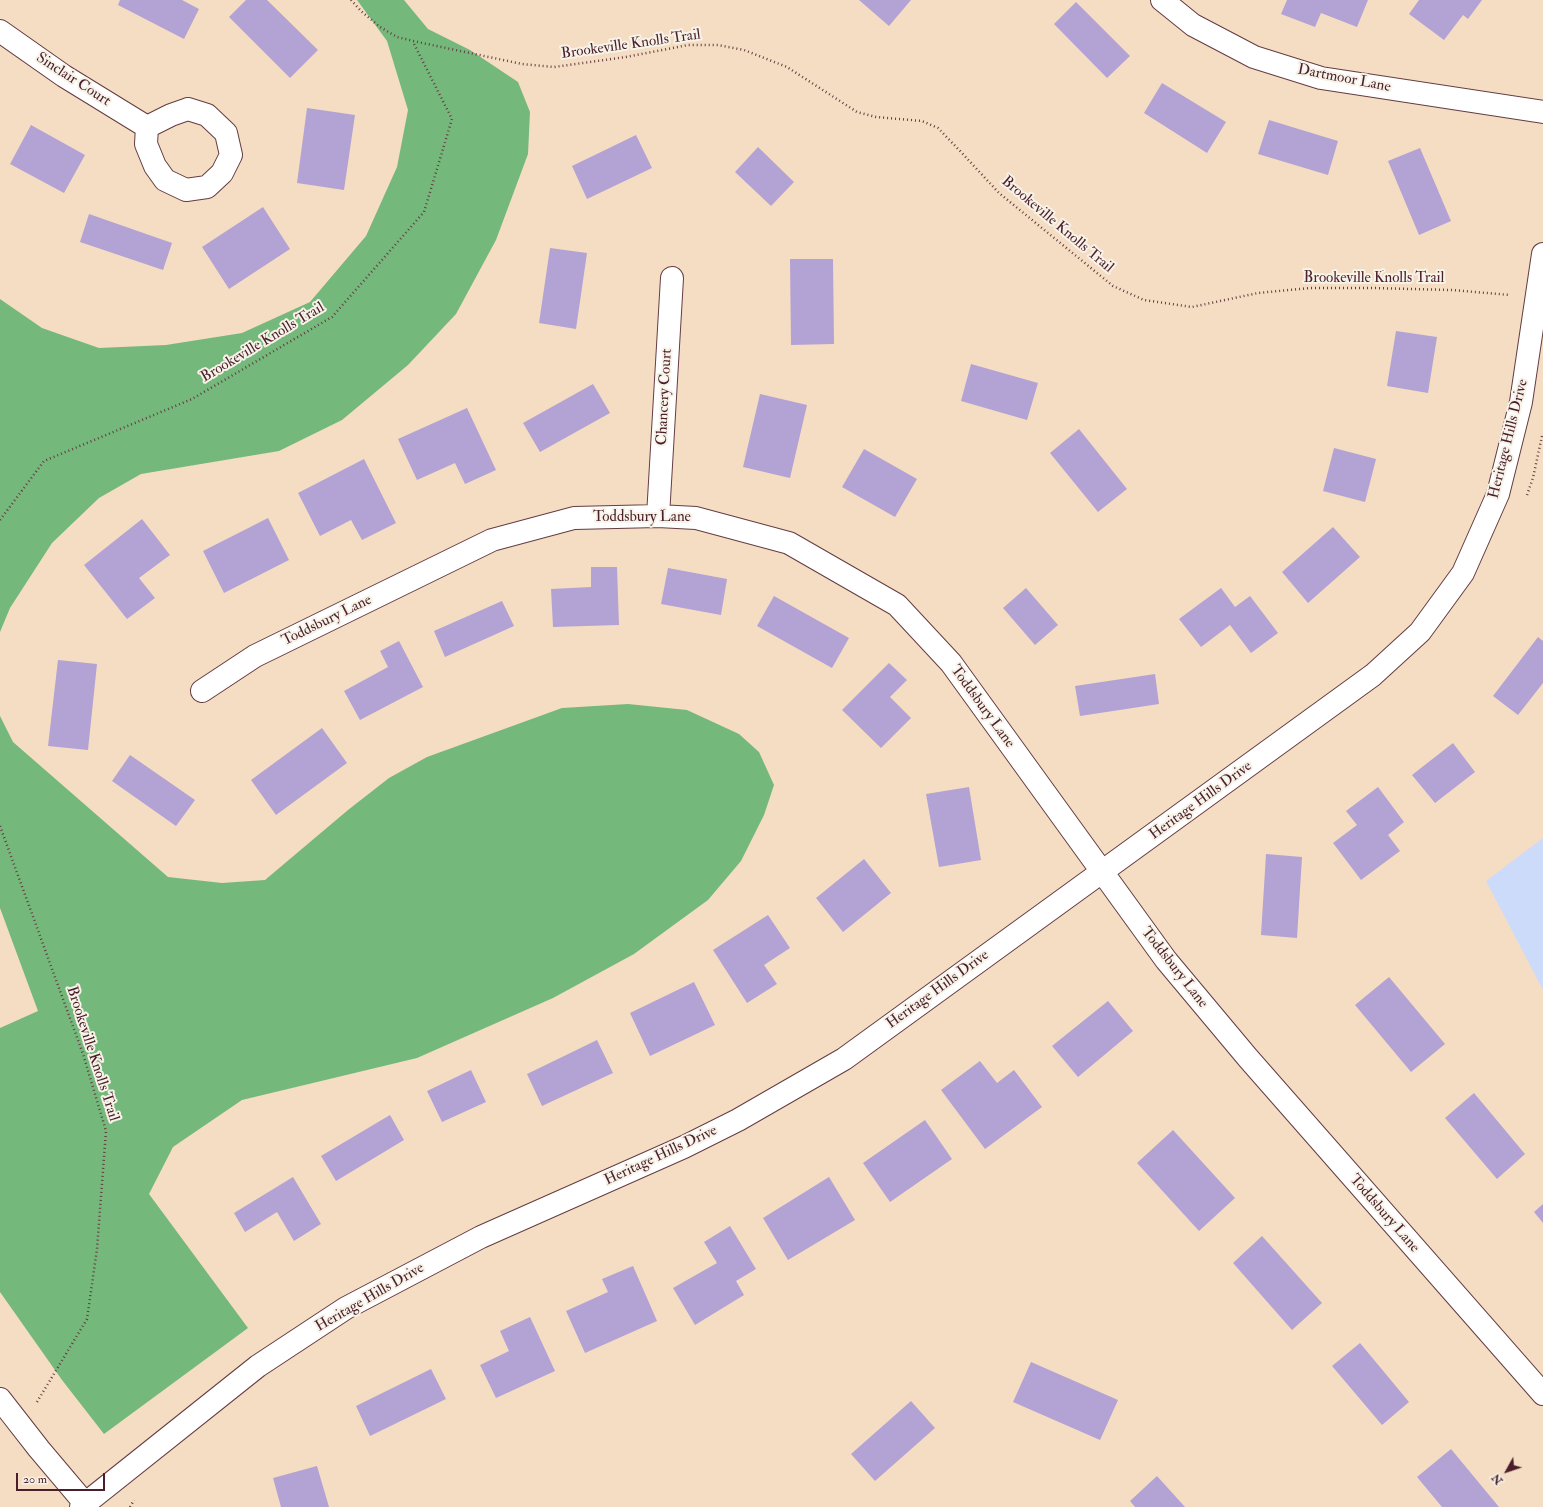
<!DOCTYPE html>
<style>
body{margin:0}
#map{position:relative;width:1543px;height:1507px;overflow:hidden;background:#f5ddc3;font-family:"IM FELL Double Pica",serif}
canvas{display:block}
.north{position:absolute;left:1487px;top:1451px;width:40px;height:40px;-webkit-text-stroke:3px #f7f3e8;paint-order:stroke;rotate:230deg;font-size:11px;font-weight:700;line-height:16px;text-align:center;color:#4a1f2b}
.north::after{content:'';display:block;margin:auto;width:14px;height:18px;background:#4a1f2b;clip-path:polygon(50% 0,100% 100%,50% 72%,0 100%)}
.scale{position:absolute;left:16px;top:1473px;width:89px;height:18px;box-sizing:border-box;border:2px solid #4a1f2b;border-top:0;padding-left:5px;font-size:12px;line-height:14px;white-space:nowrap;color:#4a1f2b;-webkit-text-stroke:3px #f7f3e8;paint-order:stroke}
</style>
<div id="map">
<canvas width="1543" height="1507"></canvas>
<div class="north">N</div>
<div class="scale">20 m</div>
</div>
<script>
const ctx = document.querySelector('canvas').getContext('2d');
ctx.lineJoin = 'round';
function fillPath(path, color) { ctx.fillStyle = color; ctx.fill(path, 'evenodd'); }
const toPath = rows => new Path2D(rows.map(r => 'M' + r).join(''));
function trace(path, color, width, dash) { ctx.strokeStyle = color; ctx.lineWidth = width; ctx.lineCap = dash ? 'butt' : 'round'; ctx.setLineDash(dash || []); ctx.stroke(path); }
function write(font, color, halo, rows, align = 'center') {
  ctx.font = font + ' "IM FELL Double Pica",serif'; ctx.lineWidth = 4; ctx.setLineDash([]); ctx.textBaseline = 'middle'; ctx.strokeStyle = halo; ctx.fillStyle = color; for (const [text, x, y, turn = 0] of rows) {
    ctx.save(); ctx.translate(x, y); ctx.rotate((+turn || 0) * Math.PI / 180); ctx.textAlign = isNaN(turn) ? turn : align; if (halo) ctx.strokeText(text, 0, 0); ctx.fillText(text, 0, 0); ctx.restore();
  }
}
fillPath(toPath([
 [1543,838,1543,990,1486,881]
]), '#ccdbf9');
fillPath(toPath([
 [357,0,404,0,428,29,470,50,518,82,530,112,528,154,496,240,456,314,408,365,342,420,279,451,141,474,99,498,52,543,10,608,0,632,0,299,42,328,99,348,166,345,242,333,310,302,366,236,397,167,408,110,387,41],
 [628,704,687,710,739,734,759,752,774,785,764,815,741,861,708,900,634,954,553,998,417,1058,242,1100,173,1147,149,1194,248,1328,104,1434,62,1380,0,1292,0,1028,38,1011,0,908,0,716,13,742,168,877,222,883,265,880,348,810,389,778,427,757,562,708]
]), '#75b87c');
fillPath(toPath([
 [120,0,182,0,199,9,184,39,118,5],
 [246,0,267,0,318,50,290,78,229,17],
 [859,0,911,0,889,26],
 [1287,0,1368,0,1357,27,1321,13,1315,27,1281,14],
 [1419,0,1482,0,1468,19,1463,15,1444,40,1409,14],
 [1076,2,1130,56,1107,78,1054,24],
 [1162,83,1226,122,1207,153,1144,113],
 [307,108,355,115,344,190,297,183],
 [1269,120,1338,141,1328,175,1258,154],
 [31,125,85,155,64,193,10,164],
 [636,135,652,168,587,199,572,166],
 [758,147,794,182,771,206,735,172],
 [1420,148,1451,221,1419,235,1388,161],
 [263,207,290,249,229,289,202,247],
 [89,214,172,243,163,270,80,242],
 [550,248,587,253,576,329,539,323],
 [790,259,833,259,834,344,791,345],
 [1396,331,1437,337,1428,393,1387,386],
 [971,364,1038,383,1027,420,961,401],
 [593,384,610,413,540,452,523,423],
 [760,394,807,405,790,478,743,467],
 [467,408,496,470,465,484,455,463,417,480,398,439],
 [1079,429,1127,489,1098,512,1050,453],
 [1334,448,1376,459,1365,502,1323,491],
 [864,449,917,479,895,517,842,487],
 [364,459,396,523,362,540,351,520,320,536,298,493],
 [268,518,289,560,224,593,203,551],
 [142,519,170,555,139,578,155,598,127,619,84,565],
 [1333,527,1360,557,1308,603,1282,572],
 [591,567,617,567,619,625,553,627,551,589,591,587],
 [668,568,727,579,721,615,661,604],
 [1026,588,1058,625,1035,645,1003,608],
 [1221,588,1235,607,1250,596,1278,633,1251,653,1230,625,1201,647,1179,619],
 [774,596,849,638,832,668,757,626],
 [502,601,514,626,445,657,434,631],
 [1538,637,1543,641,1543,683,1518,715,1493,696],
 [399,641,423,687,360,720,344,691,388,667,380,651],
 [58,660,97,664,88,750,48,746],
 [889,663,907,680,890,697,911,718,881,748,842,710],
 [1155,674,1159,704,1080,716,1075,686],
 [322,728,347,763,276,815,251,780],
 [1453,743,1475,772,1435,803,1412,775],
 [130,755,195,800,176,826,112,781],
 [969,787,981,860,939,867,926,794],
 [1378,787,1404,822,1388,835,1400,851,1361,880,1333,843,1357,825,1346,811],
 [1266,854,1302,857,1297,938,1261,935],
 [864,859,891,893,843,932,816,898],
 [768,915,790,948,764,965,777,984,747,1003,713,950],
 [1389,977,1445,1044,1411,1072,1355,1005],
 [694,982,715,1025,650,1056,630,1013],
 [1108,1001,1133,1031,1078,1077,1052,1046],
 [597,1040,613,1073,542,1106,527,1074],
 [980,1061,997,1083,1014,1070,1042,1107,985,1149,941,1090],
 [471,1070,486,1102,442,1122,427,1091],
 [1474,1093,1525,1154,1497,1179,1445,1118],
 [390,1115,404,1140,336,1181,321,1156],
 [925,1120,952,1159,890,1202,863,1163],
 [1173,1130,1235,1198,1199,1231,1137,1163],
 [293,1177,321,1224,294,1241,277,1212,245,1232,234,1213],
 [829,1177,855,1220,788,1260,763,1218],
 [1543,1204,1543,1223,1534,1212],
 [730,1226,756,1269,736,1281,744,1295,695,1325,673,1288,717,1263,704,1242],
 [1262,1236,1322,1303,1292,1330,1233,1263],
 [633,1266,657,1321,585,1353,566,1311,608,1292,602,1279],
 [530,1317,555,1371,496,1398,480,1365,509,1351,500,1331],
 [1360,1343,1409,1402,1382,1425,1332,1366],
 [1031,1362,1118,1400,1100,1440,1013,1402],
 [431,1369,446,1399,370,1436,356,1406],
 [911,1401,935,1428,875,1481,851,1454],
 [1451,1449,1499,1507,1442,1507,1417,1477],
 [317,1466,329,1507,281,1507,273,1478],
 [1157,1476,1185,1507,1135,1507,1130,1501]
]), '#b3a2d4');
const minor = toPath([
 [1162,0,1193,25,1254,57,1321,78,1543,112],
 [0,31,64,76,147,127],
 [188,109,207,115,226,133,231,155,222,173,207,187,186,190,165,180,155,166,146,144,147,127,171,115,188,109],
 [658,516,672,278],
 [202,691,255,656,492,540,574,518,658,516,696,518,789,543,897,605,951,663,1166,960,1248,1058,1543,1394],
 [0,1399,39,1449,88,1507],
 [81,1507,258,1366,346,1308,481,1237,684,1147,738,1120,844,1059,1373,675,1420,632,1463,573,1498,494,1521,402,1543,254]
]);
trace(minor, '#643c42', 24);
trace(toPath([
 [351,0,361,11,380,27,397,37,413,41,522,64,554,67,626,57,688,45,718,45,744,50,787,67,857,112,876,117,922,121,938,128,961,152,999,193,1113,286,1144,300,1192,307,1258,293,1310,288,1371,288,1452,290,1510,295],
 [1527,495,1533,478,1542,436],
 [0,520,44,461,192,399,332,317,424,212,452,119,413,42],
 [0,826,83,1054,106,1131,97,1249,87,1319,37,1402],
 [130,1507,134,1500]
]), '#643c42', 2.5, [1, 3]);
trace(minor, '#fff', 22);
write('15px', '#4a1f2b', '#f7f3e8', [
 ["Brookeville Knolls Trail",631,45,-8],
 ["Dartmoor Lane",1344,79,11],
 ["Sinclair Court",73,80,33],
 ["Brookeville Knolls Trail",1057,225,40],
 ["Brookeville Knolls Trail",1374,279],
 ["Brookeville Knolls Trail",263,343,-31],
 ["Chancery Court",665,397,-87],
 ["Heritage Hills Drive",1509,439,-76],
 ["Toddsbury Lane",642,518],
 ["Toddsbury Lane",327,621,-26],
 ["Toddsbury Lane",982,707,54],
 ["Heritage Hills Drive",1201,801,-36],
 ["Toddsbury Lane",1174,968,52],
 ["Heritage Hills Drive",938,990,-36],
 ["Brookeville Knolls Trail",92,1054,72],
 ["Heritage Hills Drive",661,1156,-25],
 ["Toddsbury Lane",1384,1214,49],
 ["Heritage Hills Drive",370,1298,-30]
]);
</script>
